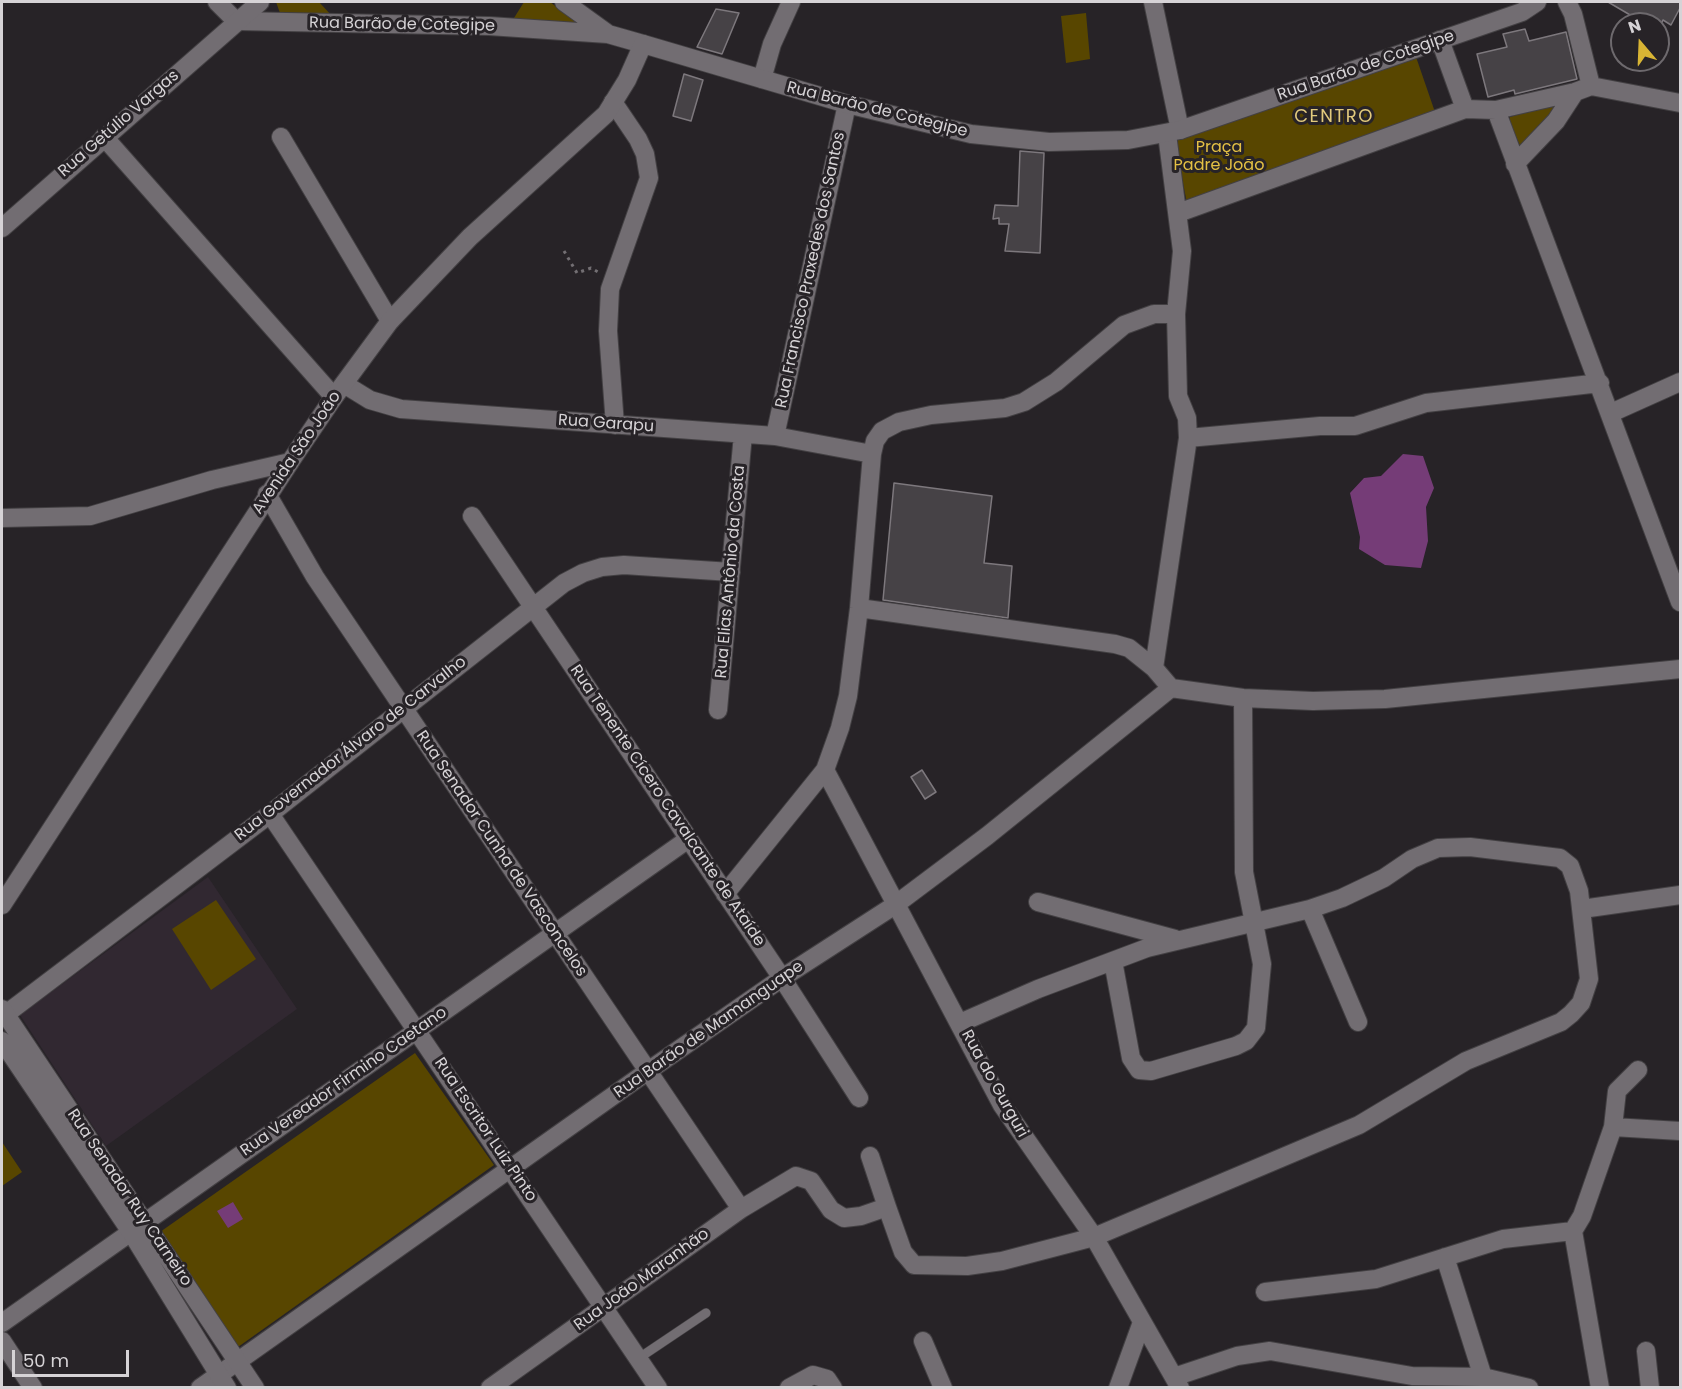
<!DOCTYPE html>
<meta charset="utf-8">
<style>
body{margin:0}
#map{position:relative;width:1682px;height:1389px;overflow:hidden;background:#272327;font-family:Poppins,sans-serif}
canvas{display:block}
.frame{position:absolute;inset:0;border:3px solid #d6d3d6;pointer-events:none}
.north{position:absolute;left:1610px;top:12px;width:60px;height:60px;box-sizing:border-box;background:#272327;border:2px solid #6d696d;border-radius:50%;rotate:341deg;font-size:16px;font-weight:700;line-height:24px;text-align:center;color:#d6d3d6}
.north::after{content:'';display:block;margin:auto;width:21px;height:27px;background:#d8b434;clip-path:polygon(50% 0,100% 100%,50% 72%,0 100%)}
.scale{position:absolute;left:12px;top:1350px;width:117px;height:27px;box-sizing:border-box;border:3px solid #d6d3d6;border-top:0;padding-left:8px;font-size:18px;line-height:21px;white-space:nowrap;color:#d6d3d6;-webkit-text-stroke:4px #272327;paint-order:stroke}
</style>
<div id="map">
<canvas width="1682" height="1389"></canvas>
<div class="frame"></div>
<div class="north">N</div>
<div class="scale">50 m</div>
</div>
<script>
const ctx = document.querySelector('canvas').getContext('2d');
ctx.lineJoin = 'round';
function fillPath(path, color) { ctx.fillStyle = color; ctx.fill(path, 'evenodd'); }
const toPath = rows => new Path2D(rows.map(r => 'M' + r).join(''));
function trace(path, color, width, dash) { ctx.strokeStyle = color; ctx.lineWidth = width; ctx.lineCap = dash ? 'butt' : 'round'; ctx.setLineDash(dash || []); ctx.stroke(path); }
function write(font, color, halo, rows, align = 'center') {
  ctx.font = font + ' Poppins,sans-serif'; ctx.lineWidth = 6; ctx.setLineDash([]); ctx.textBaseline = 'middle'; ctx.strokeStyle = halo; ctx.fillStyle = color; for (const [text, x, y, turn = 0] of rows) {
    ctx.save(); ctx.translate(x, y); ctx.rotate((+turn || 0) * Math.PI / 180); ctx.textAlign = isNaN(turn) ? turn : align; if (halo) ctx.strokeText(text, 0, 0); ctx.fillText(text, 0, 0); ctx.restore();
  }
}
fillPath(toPath([
 [208,877,297,1009,106,1146,20,1015]
]), '#312831');
fillPath(toPath([
 [276,2,319,2,332,16,280,13],
 [524,2,550,2,582,26,514,18],
 [1086,13,1090,59,1066,63,1061,16],
 [1415,54,1436,115,1187,203,1174,139],
 [1555,103,1559,105,1521,148,1509,121,1510,117],
 [216,900,256,959,211,990,172,929],
 [415,1053,494,1165,238,1347,160,1232],
 [2,1142,22,1172,2,1186]
]), '#584600');
fillPath(toPath([
 [1403,454,1423,456,1434,488,1426,507,1428,541,1421,568,1385,565,1359,549,1360,537,1350,493,1364,478,1381,476],
 [233,1202,243,1219,228,1228,217,1211]
]), '#753c77');
const building = toPath([
 [1608,2,1680,2,1680,8,1671,25,1663,20,1660,26,1639,13,1637,19,1608,2],
 [716,9,739,13,722,54,697,47,716,9],
 [1525,29,1529,41,1566,32,1577,79,1515,94,1514,90,1488,97,1477,54,1507,47,1503,34,1525,29],
 [684,74,703,80,691,121,673,116,684,74],
 [1020,151,1044,153,1040,253,1005,251,1009,224,999,224,999,218,993,219,995,205,1018,206,1020,151],
 [894,483,992,496,984,563,1012,566,1008,618,883,600,894,483],
 [922,770,936,792,925,799,911,777,922,770]
]);
fillPath(building, '#464246');
trace(building, '#7d787d', 1.5);
const lane = toPath([
 [639,1358,706,1313]
]);
const street = toPath([
 [217,2,236,21,489,26,608,34,643,44],
 [564,2,607,33],
 [1153,2,1180,130],
 [1567,2,1573,14,1591,86],
 [1440,40,1465,109],
 [762,79,772,44,791,2],
 [1591,86,1680,103],
 [613,102,638,139,645,154,649,178,610,289,608,331,615,425],
 [1496,110,1680,602],
 [104,137,334,397],
 [281,137,390,321],
 [1515,164,1556,121,1575,92],
 [1178,213,1465,109,1496,110,1575,92,1591,86],
 [344,384,370,400,401,409,775,436,872,454],
 [1611,413,1680,382],
 [775,436,847,104],
 [1188,438,1320,426,1355,426,1426,403,1600,383],
 [267,494,315,577,741,1209],
 [472,516,782,978,859,1098],
 [859,608,1115,644,1129,648,1154,668,1171,688,1243,698,1313,701,1385,699,1680,669],
 [1154,668,1188,438,1187,418,1178,396,1176,314,1182,251,1167,134],
 [718,710,743,434],
 [825,770,1002,1105,1094,1237,1180,1388],
 [270,814,658,1388],
 [725,894,825,770,840,728,848,696,859,608,872,454,875,441,882,431,899,422,931,415,1005,408,1024,402,1056,382,1124,325,1154,314,1176,314],
 [1038,902,1175,939],
 [2,905,290,462],
 [1310,909,1358,1022],
 [1582,909,1680,895],
 [1113,961,1131,1058,1139,1070,1151,1071,1236,1046,1246,1041,1256,1028,1262,964,1244,872,1243,698],
 [2,1017,270,814,564,583,583,573,602,567,624,565,731,572],
 [1613,1127,1680,1131],
 [870,1156,887,1207],
 [1573,1231,1600,1388],
 [1445,1257,1483,1377],
 [1265,1292,1376,1279,1503,1239,1573,1231,1582,1216,1613,1127,1617,1091,1638,1070],
 [2,1323,687,840],
 [2,1341,33,1388],
 [923,1341,943,1388],
 [1646,1351,1650,1388],
 [1174,1377,1237,1356,1270,1351,1412,1376,1483,1377,1529,1388],
 [200,1388,648,1071,782,978,895,905,987,836,1171,688],
 [490,1388,741,1209,796,1176,811,1181,831,1210,844,1218,861,1216,887,1207,903,1252,914,1265,967,1266,1002,1261,1094,1237,1359,1125,1466,1061,1561,1022,1571,1014,1581,1003,1589,979,1579,891,1570,866,1560,858,1470,847,1438,848,1412,859,1384,878,1342,898,1310,909,1147,948,1038,989,960,1023],
 [789,1388,813,1375,827,1379,833,1388],
 [1118,1388,1142,1322]
]);
const secondary = toPath([
 [2,228,260,2],
 [2,518,90,516,212,480,290,462,334,397,390,321,470,237,606,114,627,80,643,44,847,104,971,134,1049,142,1128,140,1180,130,1522,12,1537,2],
 [2,1009,255,1388],
 [2,1041,131,1232,227,1388]
]);
trace(lane, '#434043', 10);
trace(street, '#434043', 20);
trace(secondary, '#434043', 20);
trace(toPath([
 [564,251,577,273,591,268,598,272]
]), '#736f73', 3, [3, 4.5]);
trace(lane, '#726d72', 9);
trace(street, '#726d72', 18);
trace(secondary, '#726d72', 18);
write('16px', '#d6d3d6', '#272327', [
 ["Rua Barão de Cotegipe",402,25,1],
 ["Rua Barão de Cotegipe",1366,66,-19],
 ["Rua Barão de Cotegipe",877,110,14],
 ["Rua Getúlio Vargas",119,124,-41],
 ["Rua Francisco Praxedes dos Santos",811,270,-78],
 ["Rua Garapu",606,424,4],
 ["Avenida São João",297,453,-56],
 ["Rua Elias Antônio da Costa",731,572,-85],
 ["Rua Governador Álvaro de Carvalho",351,749,-38],
 ["Rua Tenente Cícero Cavalcante de Ataíde",667,806,56],
 ["Rua Senador Cunha de Vasconcelos",501,854,56],
 ["Rua Barão de Mamanguape",709,1030,-35],
 ["Rua Vereador Firmino Caetano",344,1082,-35],
 ["Rua do Gurguri",994,1084,61],
 ["Rua Escritor Luiz Pinto",485,1130,56],
 ["Rua Senador Ruy Carneiro",129,1198,56],
 ["Rua João Maranhão",642,1280,-36]
]);
write('16px', '#e4c044', '#272327', [
 ["Praça",1219,148],
 ["Padre João",1219,166]
]);
ctx.letterSpacing = '1.5px';
write('18px', '#e2ca7d', '#272327', [
 ["CENTRO",1334,117]
]);
ctx.letterSpacing = '0px';
</script>
